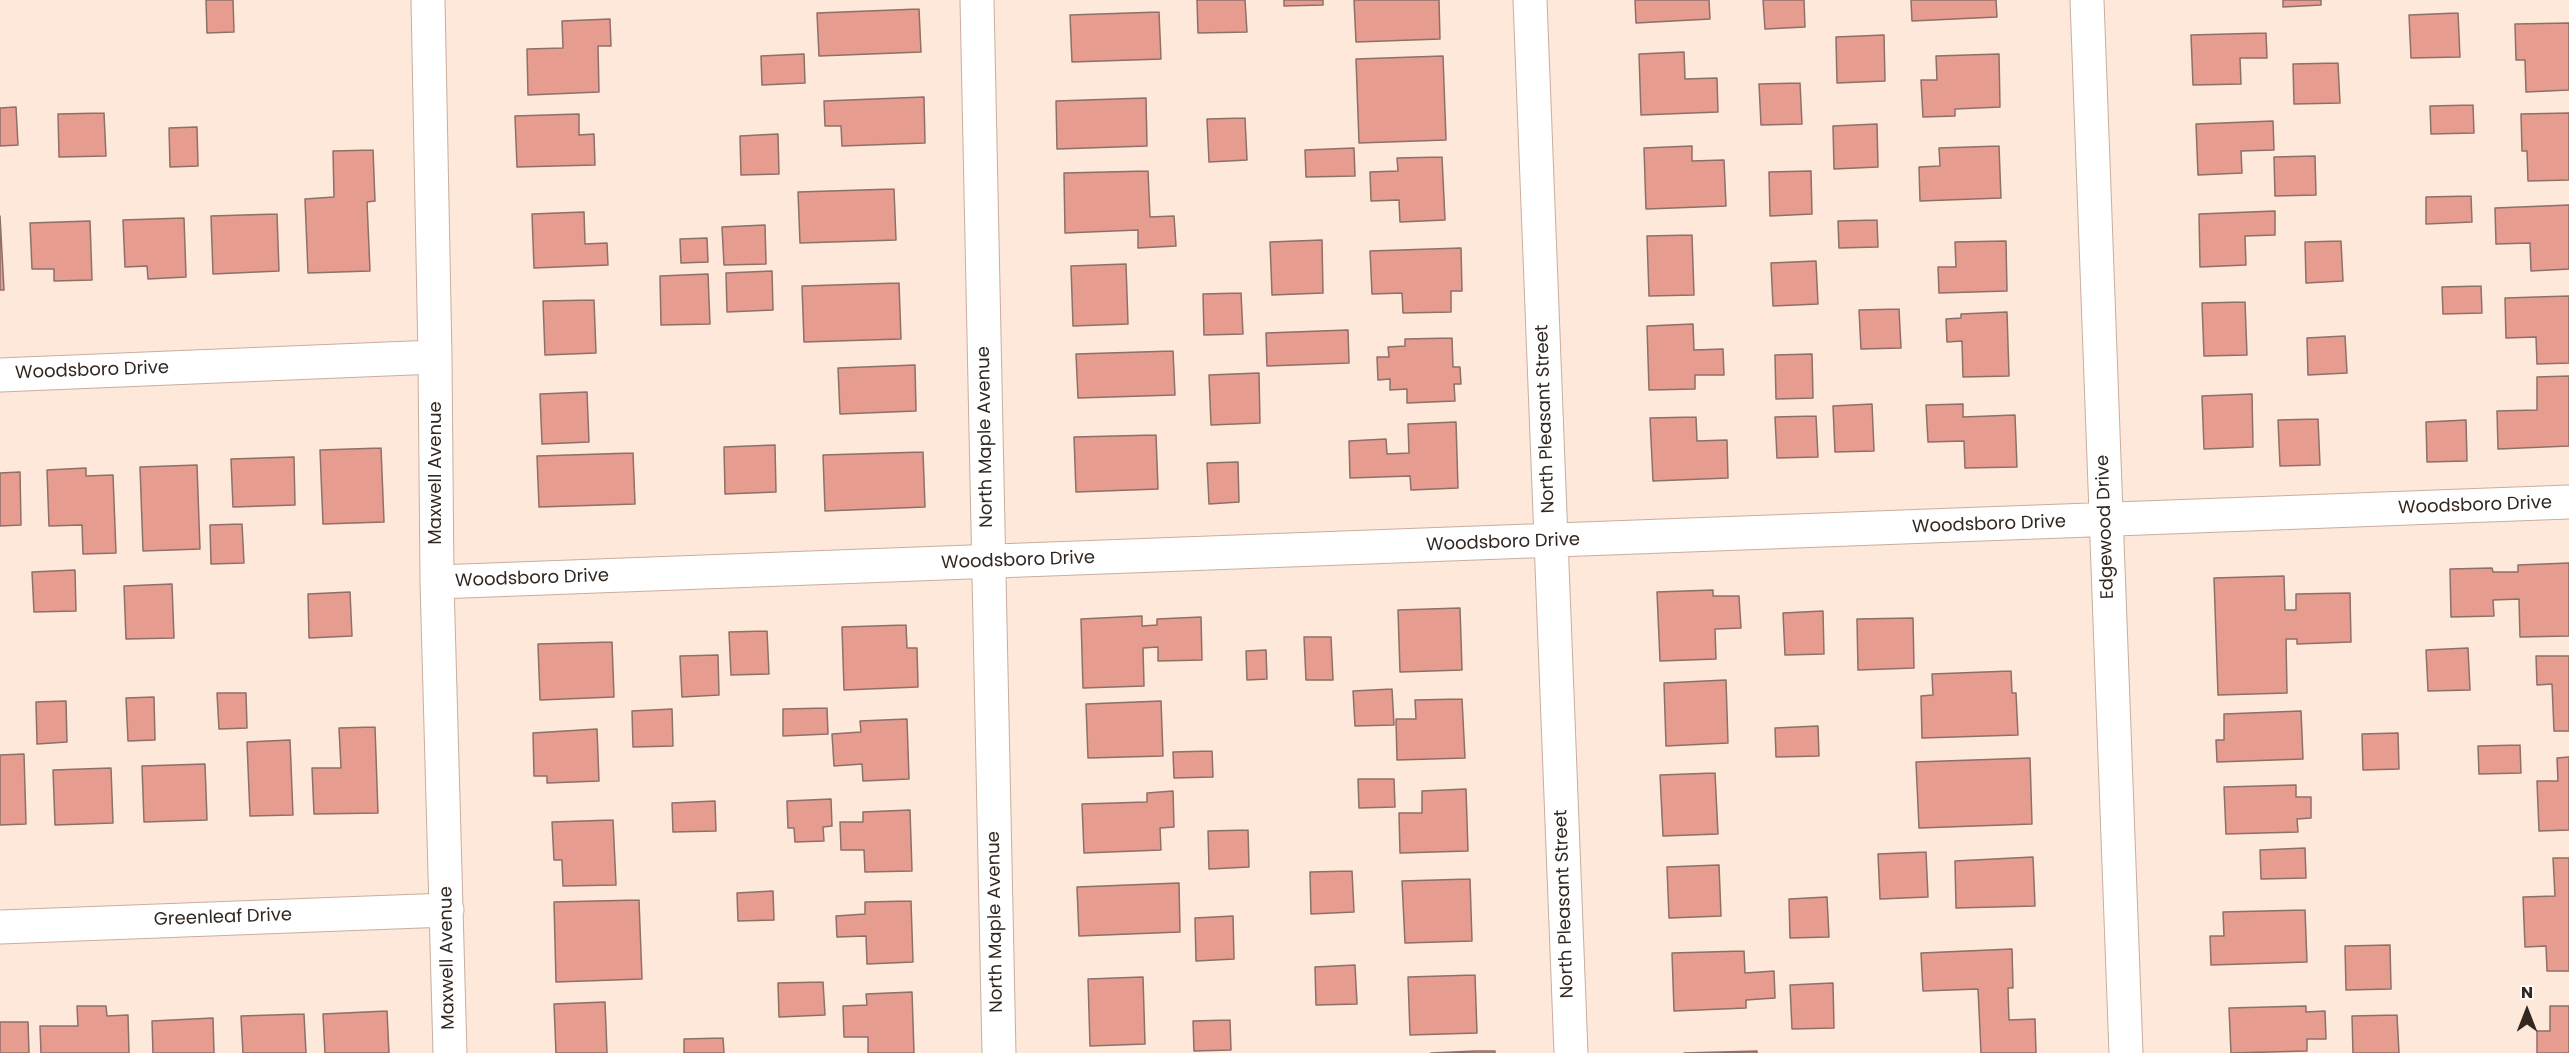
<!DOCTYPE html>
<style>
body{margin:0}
#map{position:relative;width:2569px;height:1053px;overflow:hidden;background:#fee8d9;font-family:Poppins,sans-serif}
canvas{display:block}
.north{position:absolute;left:2497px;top:981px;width:60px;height:60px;-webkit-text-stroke:4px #fff;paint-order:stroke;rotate:0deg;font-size:16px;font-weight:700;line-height:24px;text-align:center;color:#322821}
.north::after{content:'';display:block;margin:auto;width:21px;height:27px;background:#322821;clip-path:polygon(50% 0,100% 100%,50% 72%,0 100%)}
</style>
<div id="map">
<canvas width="2569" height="1053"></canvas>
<div class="north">N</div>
</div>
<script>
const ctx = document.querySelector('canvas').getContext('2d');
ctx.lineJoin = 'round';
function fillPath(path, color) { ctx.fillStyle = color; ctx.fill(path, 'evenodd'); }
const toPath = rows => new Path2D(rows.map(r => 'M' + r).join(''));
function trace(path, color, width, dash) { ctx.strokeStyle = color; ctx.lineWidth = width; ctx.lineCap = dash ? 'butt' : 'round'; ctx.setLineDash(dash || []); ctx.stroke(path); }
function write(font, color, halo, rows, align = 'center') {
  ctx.font = font + ' Poppins,sans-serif'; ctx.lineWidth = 4.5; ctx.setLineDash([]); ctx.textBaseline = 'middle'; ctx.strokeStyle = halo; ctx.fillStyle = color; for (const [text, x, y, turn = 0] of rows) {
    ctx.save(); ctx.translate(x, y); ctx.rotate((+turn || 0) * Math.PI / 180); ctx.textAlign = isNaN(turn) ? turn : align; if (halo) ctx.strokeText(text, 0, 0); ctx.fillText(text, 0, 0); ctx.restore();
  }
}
const building = toPath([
 [206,0,233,0,234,32,207,33,206,0],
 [1197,0,1245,0,1247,32,1198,33,1197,0],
 [1284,0,1323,0,1323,5,1284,6,1284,0],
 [1354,0,1439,0,1440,39,1356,42,1354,0],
 [1635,0,1709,0,1710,19,1636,23,1635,0],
 [1763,0,1804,0,1805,27,1765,29,1763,0],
 [1911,0,1996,0,1997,17,1912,21,1911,0],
 [2283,0,2321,0,2321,5,2283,7,2283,0],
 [919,9,921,52,819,56,817,13,919,9],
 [1159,12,1161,59,1072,62,1070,15,1159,12],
 [2458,13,2460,57,2411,58,2409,15,2458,13],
 [610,19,611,46,598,46,599,92,528,95,527,49,563,48,562,21,610,19],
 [2569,23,2569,90,2526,92,2525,60,2516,60,2515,24,2569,23],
 [2266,33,2267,58,2240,58,2241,84,2193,85,2191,35,2266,33],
 [1884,35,1885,81,1837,83,1836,37,1884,35],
 [1684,52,1685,79,1717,78,1718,112,1641,115,1639,54,1684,52],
 [804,54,805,83,762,85,761,56,804,54],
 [1999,54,2000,107,1955,109,1955,116,1923,117,1921,80,1937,80,1936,56,1999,54],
 [1443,56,1446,140,1359,143,1356,59,1443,56],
 [2338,63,2340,103,2294,104,2293,64,2338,63],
 [1800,83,1802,124,1761,125,1759,84,1800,83],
 [924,97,925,143,842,146,841,126,825,126,824,101,924,97],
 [1146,98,1147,146,1057,149,1056,101,1146,98],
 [2473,105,2474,133,2431,134,2430,106,2473,105],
 [16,107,18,145,0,146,0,108,16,107],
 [104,113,106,156,59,157,58,114,104,113],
 [2569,113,2569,180,2528,181,2527,151,2522,151,2521,114,2569,113],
 [579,114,579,135,594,134,595,165,517,167,515,116,579,114],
 [1245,118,1247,160,1209,162,1207,119,1245,118],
 [2273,121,2274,150,2241,151,2242,173,2198,175,2196,124,2273,121],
 [1877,124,1878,167,1834,169,1833,126,1877,124],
 [197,127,198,166,170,167,169,128,197,127],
 [778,134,779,174,741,175,740,136,778,134],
 [1692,146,1692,161,1724,160,1726,206,1646,209,1644,148,1692,146],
 [1999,146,2001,198,1920,201,1919,167,1940,166,1939,148,1999,146],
 [1354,148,1355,176,1306,177,1305,150,1354,148],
 [373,150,375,201,367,202,370,271,308,273,305,199,334,197,333,151,373,150],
 [2315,156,2316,195,2275,196,2274,157,2315,156],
 [1442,157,1445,220,1400,222,1399,200,1371,201,1370,172,1398,171,1397,158,1442,157],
 [1148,171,1150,217,1174,216,1176,246,1138,248,1138,230,1065,233,1064,173,1148,171],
 [1811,171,1812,214,1770,216,1769,172,1811,171],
 [894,189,896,240,800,243,798,192,894,189],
 [2471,196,2472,222,2426,224,2426,197,2471,196],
 [2569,205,2569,269,2531,271,2530,243,2496,244,2495,208,2569,205],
 [2275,211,2275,235,2245,236,2246,265,2200,267,2199,214,2275,211],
 [584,212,585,244,607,243,608,265,534,268,532,214,584,212],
 [277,214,279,271,213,274,211,216,277,214],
 [0,216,4,290,0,290,0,216],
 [184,218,186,277,148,279,147,266,125,267,123,220,184,218],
 [1877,220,1878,247,1839,248,1838,221,1877,220],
 [90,221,92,280,54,281,54,269,32,269,30,223,90,221],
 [765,225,766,264,724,265,722,227,765,225],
 [1692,235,1694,295,1649,296,1647,236,1692,235],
 [707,238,708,262,681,263,680,239,707,238],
 [1322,240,1323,293,1272,295,1270,242,1322,240],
 [2006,241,2007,291,1939,293,1938,267,1956,267,1955,242,2006,241],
 [2341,241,2343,281,2306,283,2305,242,2341,241],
 [1461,248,1462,291,1451,291,1451,312,1403,313,1402,293,1372,294,1370,251,1461,248],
 [1816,261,1818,304,1773,306,1771,263,1816,261],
 [1126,264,1128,324,1073,326,1071,266,1126,264],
 [772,271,773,310,727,312,726,273,772,271],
 [708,274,710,324,661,325,660,276,708,274],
 [899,283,901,339,804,342,802,286,899,283],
 [2481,286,2482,313,2443,314,2442,287,2481,286],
 [1241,293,1243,334,1204,335,1203,294,1241,293],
 [2569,296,2569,363,2537,364,2536,337,2506,338,2505,298,2569,296],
 [594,300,596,353,545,355,543,301,594,300],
 [2245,302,2247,355,2204,356,2202,303,2245,302],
 [1899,309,1901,348,1861,349,1859,310,1899,309],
 [2007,312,2009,376,1963,377,1962,341,1947,342,1946,319,1961,318,1961,314,2007,312],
 [1693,324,1694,350,1723,349,1724,375,1695,375,1695,389,1649,390,1647,326,1693,324],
 [1348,330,1349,363,1267,366,1266,333,1348,330],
 [2345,336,2347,373,2308,375,2307,338,2345,336],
 [1452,338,1453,367,1460,367,1461,384,1454,384,1455,401,1407,403,1407,389,1390,390,1390,379,1378,380,1377,357,1389,357,1388,347,1405,346,1405,339,1452,338],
 [1173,351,1175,395,1078,398,1076,354,1173,351],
 [1812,354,1813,398,1776,399,1775,355,1812,354],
 [915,365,916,411,840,414,838,368,915,365],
 [1259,373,1260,423,1211,425,1209,375,1259,373],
 [2569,376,2569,446,2498,449,2497,411,2537,410,2537,377,2569,376],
 [587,392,589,442,542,444,540,394,587,392],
 [2252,394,2253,447,2204,449,2202,396,2252,394],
 [1872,404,1874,451,1835,452,1833,406,1872,404],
 [1963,404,1963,417,2015,415,2017,467,1965,468,1964,441,1928,442,1926,405,1963,404],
 [1816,416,1818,457,1777,458,1775,417,1816,416],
 [1696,417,1697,441,1727,440,1728,478,1653,481,1650,418,1696,417],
 [2318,419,2320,465,2280,466,2278,420,2318,419],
 [2466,420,2467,461,2427,462,2426,422,2466,420],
 [1456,422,1458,488,1411,490,1410,476,1350,478,1349,441,1386,439,1387,454,1409,453,1408,424,1456,422],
 [1156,435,1158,489,1076,492,1074,437,1156,435],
 [775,445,776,492,725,494,724,447,775,445],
 [381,448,384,522,323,524,320,450,381,448],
 [923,452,925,507,825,511,823,455,923,452],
 [633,453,635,504,539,507,537,456,633,453],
 [294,457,295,505,233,507,231,459,294,457],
 [1238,462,1239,502,1209,504,1207,463,1238,462],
 [197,465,200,549,143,551,140,467,197,465],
 [86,468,86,476,113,475,116,553,83,554,82,525,49,526,47,470,86,468],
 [20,472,21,525,0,526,0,473,20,472],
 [242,524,244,563,211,564,210,525,242,524],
 [2569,563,2569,636,2520,637,2519,599,2493,600,2494,616,2451,617,2450,569,2492,568,2493,572,2518,572,2518,565,2569,563],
 [75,570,76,611,34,612,32,572,75,570],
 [2284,576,2285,610,2296,610,2296,594,2350,593,2351,642,2297,644,2297,639,2286,639,2287,693,2218,695,2214,578,2284,576],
 [172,584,174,638,126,639,124,586,172,584],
 [1713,590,1713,596,1739,596,1741,628,1715,629,1716,659,1660,661,1657,592,1713,590],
 [350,592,352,636,309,638,308,594,350,592],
 [1460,608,1462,670,1400,672,1398,610,1460,608],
 [1823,611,1824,654,1785,655,1783,613,1823,611],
 [1142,616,1142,626,1157,625,1157,619,1201,617,1202,660,1158,661,1158,647,1143,648,1144,686,1083,688,1081,619,1142,616],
 [1913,618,1914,668,1858,670,1857,619,1913,618],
 [906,625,907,648,917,648,918,687,844,690,842,627,906,625],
 [767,631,769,674,731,675,729,632,767,631],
 [1304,637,1331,637,1333,680,1306,680,1304,637],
 [612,642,614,697,540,700,538,644,612,642],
 [2468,648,2470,690,2428,691,2426,650,2468,648],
 [1266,650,1267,679,1247,680,1246,651,1266,650],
 [718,655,719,695,682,697,680,656,718,655],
 [2536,656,2569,656,2569,731,2554,731,2552,684,2537,685,2536,656],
 [2011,671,2012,693,2016,693,2018,735,1922,738,1921,696,1933,695,1932,674,2011,671],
 [1726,680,1728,743,1666,746,1664,683,1726,680],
 [1392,689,1394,725,1355,726,1353,691,1392,689],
 [217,693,246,693,247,728,219,729,217,693],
 [154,697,155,740,128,741,126,698,154,697],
 [1462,699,1465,758,1397,760,1396,719,1416,719,1415,700,1462,699],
 [66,701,67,742,37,744,36,702,66,701],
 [1161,701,1163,756,1088,758,1086,704,1161,701],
 [827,708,828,734,783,736,783,709,827,708],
 [672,709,673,746,633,747,632,711,672,709],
 [2301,711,2303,759,2217,762,2216,740,2224,740,2224,714,2301,711],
 [907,719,909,779,863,781,862,764,834,766,832,734,861,732,860,721,907,719],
 [1818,726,1819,756,1776,757,1775,728,1818,726],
 [375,727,378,813,314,814,312,768,341,768,339,728,375,727],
 [597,729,599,781,547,783,547,776,534,776,533,733,597,729],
 [2398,733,2399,769,2363,770,2362,734,2398,733],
 [290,740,293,815,250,816,247,742,290,740],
 [2520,745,2521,773,2479,774,2478,746,2520,745],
 [1212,751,1213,777,1174,778,1173,752,1212,751],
 [24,754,26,824,0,825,0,755,24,754],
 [2569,757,2569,830,2539,831,2537,781,2558,781,2557,758,2569,757],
 [2030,758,2032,824,1919,828,1916,762,2030,758],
 [205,764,207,820,144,822,142,766,205,764],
 [111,768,113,823,55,825,53,770,111,768],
 [1715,773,1718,834,1663,836,1660,775,1715,773],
 [1358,779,1394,779,1395,807,1359,808,1358,779],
 [2296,785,2296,797,2311,797,2311,818,2297,819,2298,832,2226,834,2224,787,2296,785],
 [1466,789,1468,851,1400,853,1399,813,1422,813,1422,791,1466,789],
 [1173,791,1174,827,1160,828,1161,850,1084,853,1082,804,1147,802,1147,793,1173,791],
 [831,799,832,826,823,827,824,841,795,842,794,828,788,828,787,801,831,799],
 [715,801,716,831,673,832,672,803,715,801],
 [910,810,912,871,865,872,864,850,841,850,840,822,863,822,863,812,910,810],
 [613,820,616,885,563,886,562,860,554,860,552,822,613,820],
 [1248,830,1249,867,1209,869,1208,831,1248,830],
 [2305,848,2306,878,2261,879,2260,850,2305,848],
 [1926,852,1928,897,1880,899,1878,854,1926,852],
 [2033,857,2035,906,1956,908,1955,861,2033,857],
 [2553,858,2569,858,2569,971,2547,971,2546,946,2525,947,2523,897,2555,896,2553,858],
 [1719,865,1721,916,1669,918,1667,867,1719,865],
 [1352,871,1354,912,1311,914,1310,872,1352,871],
 [1470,879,1472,941,1405,943,1402,881,1470,879],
 [1179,883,1180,932,1079,936,1077,887,1179,883],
 [773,891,774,920,738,921,737,893,773,891],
 [1827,897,1829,937,1790,938,1789,899,1827,897],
 [639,900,642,979,556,982,554,902,639,900],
 [911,901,913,962,867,964,866,936,837,937,836,916,865,914,865,902,911,901],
 [2305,910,2307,962,2211,965,2210,936,2224,936,2223,912,2305,910],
 [1233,916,1234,959,1196,961,1195,918,1233,916],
 [2390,945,2391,989,2346,990,2345,946,2390,945],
 [2012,949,2013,988,2008,988,2009,1020,2035,1019,2036,1053,1981,1053,1978,989,1923,991,1921,953,2012,949],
 [1744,951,1745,973,1774,971,1775,998,1746,1000,1746,1008,1674,1011,1672,953,1744,951],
 [1355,965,1357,1004,1316,1005,1315,967,1355,965],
 [1475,975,1477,1033,1410,1035,1408,977,1475,975],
 [1143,977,1145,1044,1090,1046,1088,979,1143,977],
 [823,982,825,1015,779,1017,778,983,823,982],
 [1833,983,1834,1028,1792,1029,1790,985,1833,983],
 [912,992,914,1053,868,1053,868,1037,844,1037,843,1006,867,1005,866,994,912,992],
 [605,1002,607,1053,556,1053,554,1004,605,1002],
 [77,1006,106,1006,107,1016,128,1015,129,1053,41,1053,40,1026,78,1026,77,1006],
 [2306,1006,2306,1012,2325,1011,2326,1039,2307,1039,2307,1051,2231,1053,2229,1008,2306,1006],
 [2550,1006,2569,1006,2569,1053,2537,1053,2537,1031,2550,1031,2550,1006],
 [387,1011,389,1053,325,1053,323,1014,387,1011],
 [304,1014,306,1053,243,1053,241,1016,304,1014],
 [2397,1015,2399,1053,2353,1053,2352,1016,2397,1015],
 [213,1018,214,1053,153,1053,152,1021,213,1018],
 [1230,1020,1231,1050,1194,1051,1193,1021,1230,1020],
 [0,1022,28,1022,29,1053,0,1053,0,1022],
 [723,1038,724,1053,684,1053,684,1039,723,1038],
 [1476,1051,1495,1051,1495,1053,1431,1053,1476,1051],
 [1757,1051,1757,1053,1684,1053,1757,1051]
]);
fillPath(building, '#e69d90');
trace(building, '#8e6f69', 1.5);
const minor = toPath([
 [428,0,435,357,437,582,450,1053],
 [977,0,999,1053],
 [1530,0,1571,1053],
 [2087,0,2126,1053],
 [0,375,435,357],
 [437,582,2569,502],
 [0,927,447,910]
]);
trace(minor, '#c9ae9c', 35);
trace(minor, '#fff', 33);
write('18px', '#322821', '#fff', [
 ["Woodsboro Drive",92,371,-2],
 ["North Pleasant Street",1546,419,-92],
 ["North Maple Avenue",986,437,-91],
 ["Maxwell Avenue",436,473,-90],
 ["Woodsboro Drive",2475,506,-2],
 ["Woodsboro Drive",1989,525,-2],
 ["Edgewood Drive",2106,527,-92],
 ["Woodsboro Drive",1503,543,-2],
 ["Woodsboro Drive",1018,561,-2],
 ["Woodsboro Drive",532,579,-2],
 ["North Pleasant Street",1565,904,-92],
 ["Greenleaf Drive",223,918,-2],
 ["North Maple Avenue",996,922,-91],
 ["Maxwell Avenue",448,958,-91]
]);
</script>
